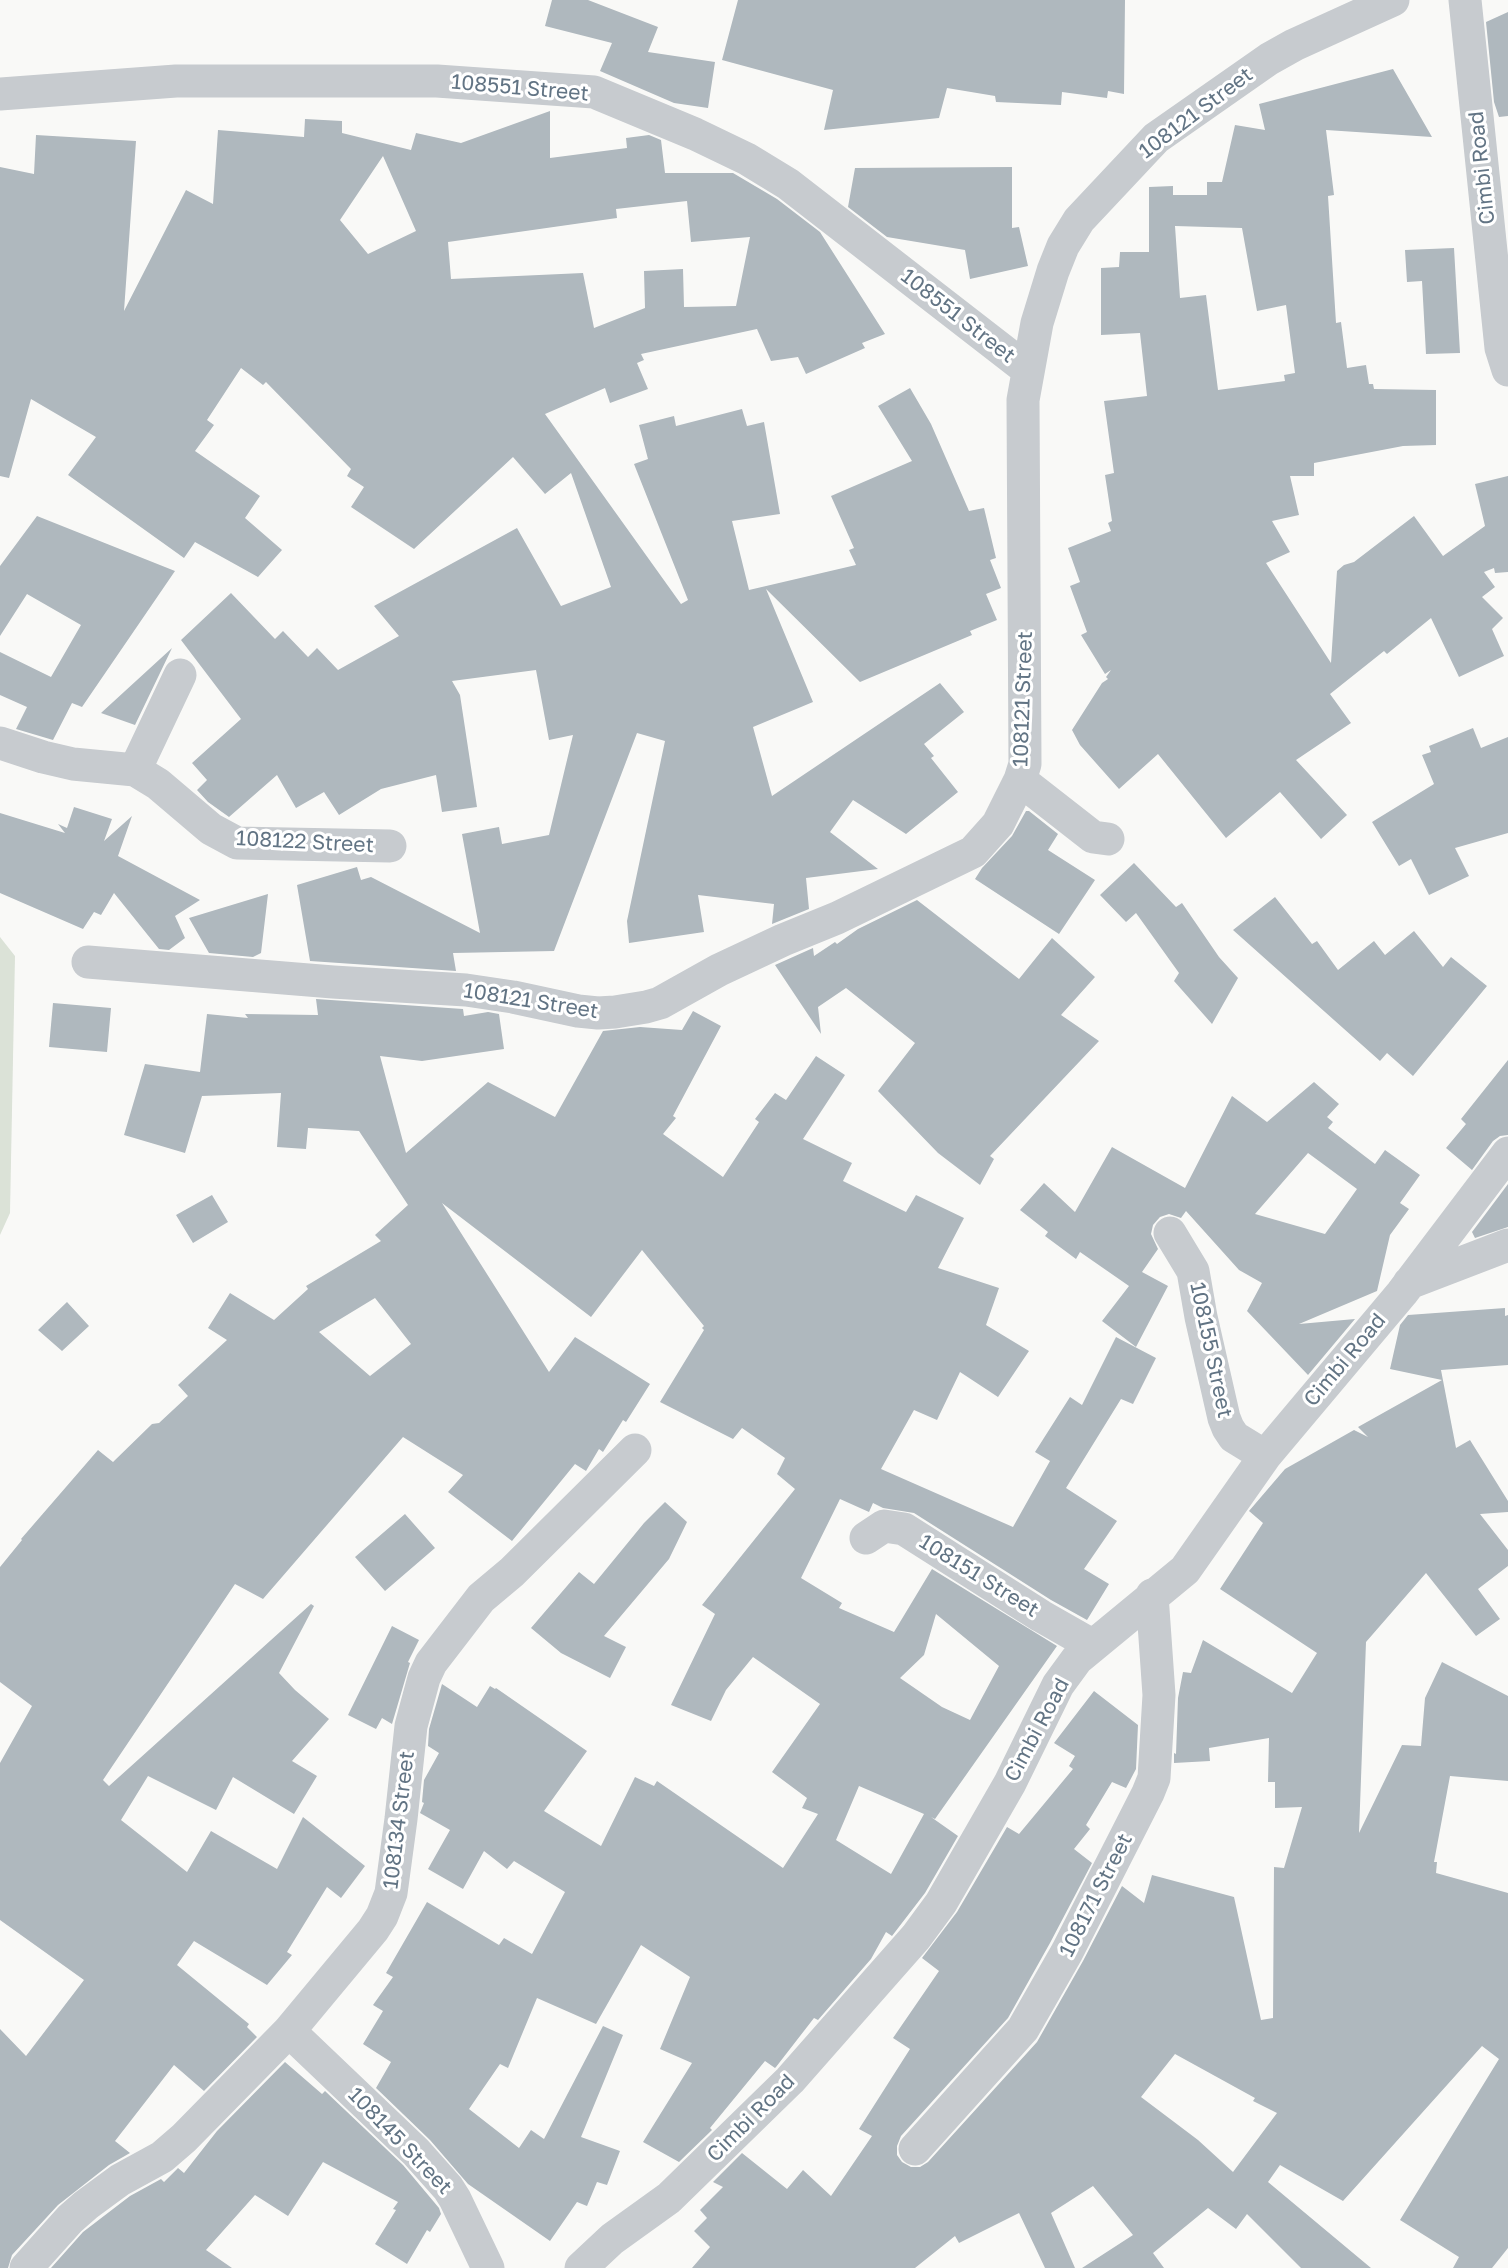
<!DOCTYPE html>
<style>
body{margin:0}
canvas{display:block;background:#f9f9f7}
</style>
<canvas width="1508" height="2268"></canvas>
<script>
const ctx = document.querySelector('canvas').getContext('2d');
ctx.lineJoin = 'round';
function fillPath(path, color) { ctx.fillStyle = color; ctx.fill(path, 'evenodd'); }
const toPath = rows => new Path2D(rows.map(r => 'M' + r).join(''));
function trace(path, color, width, dash) { ctx.strokeStyle = color; ctx.lineWidth = width; ctx.lineCap = dash ? 'butt' : 'round'; ctx.setLineDash(dash || []); ctx.stroke(path); }
function write(font, color, halo, rows, align = 'center') {
  ctx.font = font + ' "Golos Text",sans-serif'; ctx.lineWidth = 6; ctx.setLineDash([]); ctx.textBaseline = 'middle'; ctx.strokeStyle = halo; ctx.fillStyle = color; for (const [text, x, y, turn = 0] of rows) {
    ctx.save(); ctx.translate(x, y); ctx.rotate((+turn || 0) * Math.PI / 180); ctx.textAlign = isNaN(turn) ? turn : align; if (halo) ctx.strokeText(text, 0, 0); ctx.fillText(text, 0, 0); ctx.restore();
  }
}
fillPath(toPath([
 [0,937,15,956,10,1213,0,1235]
]), '#dbe2d7');
fillPath(toPath([
 [552,0,588,0,658,27,648,52,715,62,708,108,674,103,600,71,612,43,545,26],
 [738,0,1125,0,1124,94,1108,91,1107,98,1062,92,1061,105,996,102,995,96,947,88,939,118,824,130,833,90,722,60],
 [1508,12,1508,116,1499,117,1494,102,1486,22],
 [1393,69,1432,137,1326,130,1334,195,1328,196,1336,323,1341,322,1347,368,1366,365,1369,384,1373,384,1374,389,1436,390,1436,445,1403,446,1314,463,1314,476,1290,476,1299,515,1272,521,1290,552,1266,563,1331,663,1337,571,1344,565,1354,562,1414,516,1443,556,1485,526,1475,484,1508,476,1508,572,1495,573,1494,568,1484,572,1495,587,1482,597,1503,618,1492,629,1504,656,1459,677,1431,618,1387,654,1384,651,1330,694,1351,723,1296,760,1347,815,1321,839,1280,792,1226,838,1158,754,1119,789,1080,745,1072,730,1102,683,1108,679,1106,677,1111,670,1105,674,1081,635,1087,632,1070,586,1080,582,1068,548,1111,531,1108,523,1112,521,1105,475,1114,473,1104,401,1147,396,1140,333,1101,335,1101,268,1119,267,1120,252,1149,252,1149,187,1173,186,1173,195,1207,195,1207,182,1222,182,1235,125,1265,130,1259,104],
 [1175,226,1242,228,1257,311,1286,305,1295,373,1284,375,1285,381,1218,390,1206,295,1180,298],
 [550,111,550,158,627,148,626,138,649,135,661,140,665,173,733,173,777,199,820,232,885,334,862,343,865,348,806,374,798,357,771,361,757,329,641,354,644,360,637,363,648,389,610,403,605,388,545,414,681,604,688,600,634,464,648,459,639,425,674,416,676,426,742,409,747,426,764,422,780,514,732,521,749,590,856,565,849,550,854,548,831,496,912,461,878,406,910,388,931,424,969,511,984,508,996,558,990,560,1001,588,986,594,997,620,970,631,972,635,860,682,766,589,813,702,753,727,772,796,940,683,964,712,924,744,934,756,931,758,958,792,906,834,853,800,830,832,878,869,806,878,809,909,772,924,774,904,698,895,704,932,629,943,627,921,665,741,637,733,554,951,453,953,456,971,310,961,297,885,357,867,361,880,371,877,480,933,462,834,499,827,502,844,549,835,573,735,549,740,536,670,452,681,460,695,477,807,442,812,436,775,381,789,339,815,324,792,296,808,277,775,229,817,208,802,197,790,207,780,192,763,241,719,181,640,231,593,275,639,283,631,308,657,317,648,338,670,399,636,374,606,517,528,561,606,611,587,571,473,545,494,513,457,414,549,351,507,364,487,347,476,351,469,266,382,263,385,241,368,207,420,214,425,195,451,260,496,245,518,282,550,258,577,195,542,184,558,68,475,96,437,31,399,9,478,0,476,0,167,34,174,36,135,136,141,124,311,186,190,213,204,218,130,304,137,305,119,342,121,342,133,411,150,416,133,461,143],
 [383,156,416,231,368,254,340,220],
 [687,201,691,242,750,237,736,306,684,307,683,269,644,271,645,308,594,328,583,273,451,279,448,242,617,218,616,209],
 [1012,167,1012,228,1019,227,1028,266,970,279,965,250,887,237,848,207,855,168],
 [1454,248,1460,353,1426,354,1422,281,1407,282,1405,250],
 [37,516,175,571,82,707,72,703,53,740,16,729,27,707,0,695,0,652,51,677,81,625,27,594,0,636,0,566],
 [172,648,135,725,101,713],
 [1473,728,1481,748,1508,737,1508,833,1455,848,1469,876,1429,895,1411,859,1399,866,1372,822,1434,784,1422,755,1431,752,1429,746],
 [74,807,112,819,104,841,132,816,118,856,200,900,175,916,185,938,169,950,159,949,114,893,101,915,94,912,83,929,0,893,0,813,65,833,58,824,67,828],
 [1026,811,1029,811,1058,834,1048,850,1095,880,1059,934,975,879,982,868,1012,836],
 [1134,863,1176,907,1182,903,1219,957,1238,978,1212,1024,1174,981,1179,973,1136,913,1126,922,1100,895],
 [268,894,261,953,253,957,209,953,189,918],
 [1275,897,1312,944,1317,941,1338,970,1374,941,1385,955,1414,931,1443,967,1451,957,1487,986,1413,1076,1387,1053,1380,1061,1233,930],
 [917,900,1019,979,1052,938,1095,977,1061,1015,1099,1041,990,1156,994,1159,980,1185,938,1153,878,1091,915,1043,846,988,818,1007,821,1034,775,965,813,948,814,956,835,942,837,944,858,929],
 [316,999,463,1009,464,1016,488,1012,499,1014,504,1049,422,1061,380,1056,406,1153,488,1082,555,1117,603,1031,640,1027,682,1030,693,1011,721,1026,673,1116,676,1118,663,1134,723,1177,759,1122,755,1119,775,1093,786,1100,816,1056,845,1075,803,1139,852,1163,843,1181,906,1212,916,1195,964,1218,938,1268,999,1288,986,1325,1029,1351,998,1397,960,1372,937,1420,914,1410,881,1469,1013,1527,1050,1461,1035,1452,1070,1397,1082,1405,1116,1337,1156,1358,1133,1404,1121,1399,1066,1488,1117,1521,1084,1569,1109,1584,1087,1620,1051,1600,914,1513,883,1508,873,1503,869,1512,840,1499,801,1578,842,1603,839,1608,894,1632,932,1569,1057,1646,935,1819,931,1817,958,1836,925,1893,892,1936,886,1932,871,1959,818,2020,814,2018,776,2067,775,2068,765,2061,710,2128,712,2130,679,2162,643,2142,692,2063,660,2049,690,1977,641,1945,596,2024,537,1998,508,2068,500,2064,469,2109,519,2148,531,2130,544,2139,603,2026,623,2035,581,2137,620,2151,607,2185,597,2182,587,2206,577,2202,550,2241,468,2184,430,2140,376,2088,391,2062,363,2044,383,2011,373,2005,393,1977,386,1973,427,1902,499,1945,504,1938,532,1954,565,1892,514,1861,507,1869,484,1851,463,1889,428,1869,450,1830,420,1813,424,1803,422,1802,424,1780,439,1753,428,1746,429,1729,442,1684,477,1707,490,1686,495,1689,496,1688,587,1751,544,1811,601,1846,635,1777,654,1786,657,1781,783,1868,818,1814,802,1808,807,1798,772,1772,820,1704,753,1657,726,1690,711,1721,671,1705,715,1614,702,1605,795,1489,777,1474,785,1458,742,1428,733,1439,660,1402,704,1330,702,1328,704,1326,642,1250,591,1317,442,1203,549,1372,575,1337,650,1384,626,1422,623,1420,603,1452,599,1449,586,1471,575,1464,512,1541,448,1492,463,1475,403,1437,263,1599,235,1584,103,1780,109,1786,311,1604,314,1606,279,1673,295,1690,329,1719,292,1761,317,1776,294,1814,233,1777,216,1810,148,1776,121,1820,187,1872,211,1831,277,1869,303,1817,365,1866,341,1898,327,1887,287,1952,292,1955,267,1985,194,1941,177,1965,249,2024,247,2027,257,2037,204,2091,174,2065,115,2141,130,2153,109,2165,58,2205,12,2255,8,2268,0,2268,0,2029,26,2056,84,1980,0,1920,0,1763,32,1706,0,1682,0,1567,22,1540,21,1539,98,1450,113,1462,152,1424,159,1423,188,1396,178,1385,227,1340,208,1328,230,1293,274,1320,308,1289,306,1286,381,1241,375,1235,408,1205,359,1131,308,1128,306,1149,277,1147,281,1093,202,1096,185,1153,124,1135,145,1064,200,1072,207,1014,248,1018,245,1014,318,1015],
 [375,1298,411,1344,370,1376,319,1332],
 [936,1614,999,1666,970,1720,942,1707,900,1678,924,1655],
 [859,1786,924,1814,891,1874,836,1840],
 [53,1003,111,1008,107,1052,49,1047],
 [1508,1060,1508,1135,1500,1136,1493,1141,1472,1170,1446,1148,1466,1124,1461,1119],
 [1314,1082,1339,1104,1327,1117,1333,1122,1328,1128,1375,1164,1385,1150,1420,1175,1400,1203,1409,1209,1390,1235,1377,1291,1299,1324,1355,1319,1308,1375,1247,1311,1262,1283,1239,1270,1186,1211,1181,1218,1169,1214,1160,1217,1153,1225,1151,1234,1158,1249,1142,1272,1168,1286,1136,1347,1102,1321,1129,1286,1080,1252,1076,1259,1045,1236,1048,1232,1020,1210,1044,1183,1075,1212,1112,1147,1185,1188,1232,1096,1267,1122],
 [1308,1153,1357,1189,1325,1234,1255,1214],
 [1508,1184,1508,1227,1475,1238,1472,1232],
 [212,1195,228,1222,193,1243,176,1215],
 [67,1302,89,1326,62,1351,38,1330],
 [1505,1308,1505,1316,1508,1315,1508,1365,1441,1370,1456,1448,1470,1440,1508,1501,1508,1512,1480,1514,1508,1550,1508,1566,1478,1589,1500,1619,1476,1636,1426,1573,1366,1642,1359,1833,1402,1745,1421,1746,1425,1698,1442,1662,1508,1696,1508,1781,1450,1776,1434,1862,1437,1862,1436,1873,1508,1893,1508,2248,1492,2268,1453,2268,1459,2257,1400,2220,1499,2059,1482,2046,1343,2201,1280,2165,1268,2182,1371,2268,1301,2268,1247,2214,1236,2229,1208,2208,1153,2253,1164,2268,1082,2268,1133,2235,1093,2186,1051,2213,1075,2268,1045,2268,1019,2213,959,2243,955,2236,915,2268,692,2268,710,2247,694,2231,707,2218,700,2210,723,2187,713,2182,742,2153,787,2189,803,2170,831,2196,872,2136,859,2129,910,2049,893,2038,939,1971,922,1958,957,1912,1007,1827,1019,1834,1073,1769,1069,1766,1075,1756,1054,1743,1094,1691,1138,1725,1136,1769,1126,1788,1112,1782,1086,1825,1090,1829,1074,1849,1092,1863,1050,1943,1008,2018,901,2136,897,2146,897,2155,902,2162,911,2167,920,2167,928,2162,1037,2042,1083,1961,1122,1886,1144,1903,1152,1875,1234,1897,1261,2020,1273,2018,1274,1867,1284,1868,1302,1807,1275,1808,1275,1782,1268,1782,1269,1738,1209,1748,1210,1761,1174,1763,1174,1753,1176,1754,1178,1698,1183,1672,1191,1673,1203,1640,1292,1693,1317,1653,1220,1589,1263,1523,1249,1511,1285,1469,1354,1430,1368,1437,1358,1427,1442,1380,1390,1369,1400,1325,1408,1315],
 [1175,2054,1255,2098,1253,2101,1277,2113,1233,2172,1198,2140,1141,2097],
 [665,1502,687,1522,669,1559,604,1636,626,1647,610,1678,561,1653,531,1628,579,1572,594,1584,644,1523],
 [405,1514,435,1548,385,1591,355,1557],
 [392,1626,419,1640,408,1662,410,1663,392,1724,382,1718,376,1729,348,1715],
 [285,2062,322,2094,325,2091,403,2165,439,2208,441,2214,430,2232,427,2230,407,2264,375,2244,396,2210,393,2209,398,2202,323,2162,288,2216,255,2195,206,2250,232,2268,51,2268,83,2232,130,2196,161,2179,164,2182,178,2168,184,2173,217,2131]
]), '#afb8be');
trace(toPath([
 [1465,0,1501,348,1508,370],
 [0,94,176,81,437,81,594,92,695,134,747,159,788,184,1028,370],
 [0,743,43,757,73,764,135,770,158,784,211,829,237,843,390,846],
 [135,770,180,675],
 [1020,780,1093,837,1108,839],
 [88,962,333,982,466,990,513,997,578,1011,598,1013,615,1012,646,1007,660,1003,719,970,783,940,837,918,973,852,998,824,1020,780,1025,764,1023,400,1037,323,1053,271,1063,246,1079,220,1156,138,1269,59,1294,45,1393,0],
 [1170,1233,1193,1271,1201,1317,1224,1418,1228,1428,1234,1437,1265,1456],
 [1409,1283,1508,1245],
 [866,1538,884,1526,904,1529,1041,1616,1092,1645],
 [289,2031,416,2152,448,2188,455,2199,488,2268],
 [915,2149,1023,2029,1067,1952,1148,1793,1154,1778,1159,1695,1152,1595],
 [26,2268,70,2219,86,2205,120,2180,162,2157,184,2138,289,2031,373,1930,382,1916,391,1893,401,1819,411,1726,424,1678,431,1663,481,1598,512,1572,635,1450],
 [581,2268,612,2239,669,2198,790,2080,916,1937,941,1903,1010,1783,1058,1685,1077,1659,1185,1570,1265,1456,1402,1293,1508,1153]
]), '#c7cbcf', 33);
write('21px', '#627484', '#fff', [
 ["108551 Street",520,88,5],
 ["108121 Street",1196,113,-37],
 ["Cimbi Road",1482,168,-96],
 ["108551 Street",958,316,38],
 ["108121 Street",1023,699,-88],
 ["108122 Street",305,842,3],
 ["108121 Street",531,1001,9],
 ["108155 Street",1211,1350,78],
 ["Cimbi Road",1345,1360,-50],
 ["108151 Street",979,1576,32],
 ["Cimbi Road",1037,1730,-62],
 ["108134 Street",399,1820,-83],
 ["108171 Street",1096,1895,-63],
 ["Cimbi Road",751,2118,-45],
 ["108145 Street",400,2141,46]
]);
</script>
